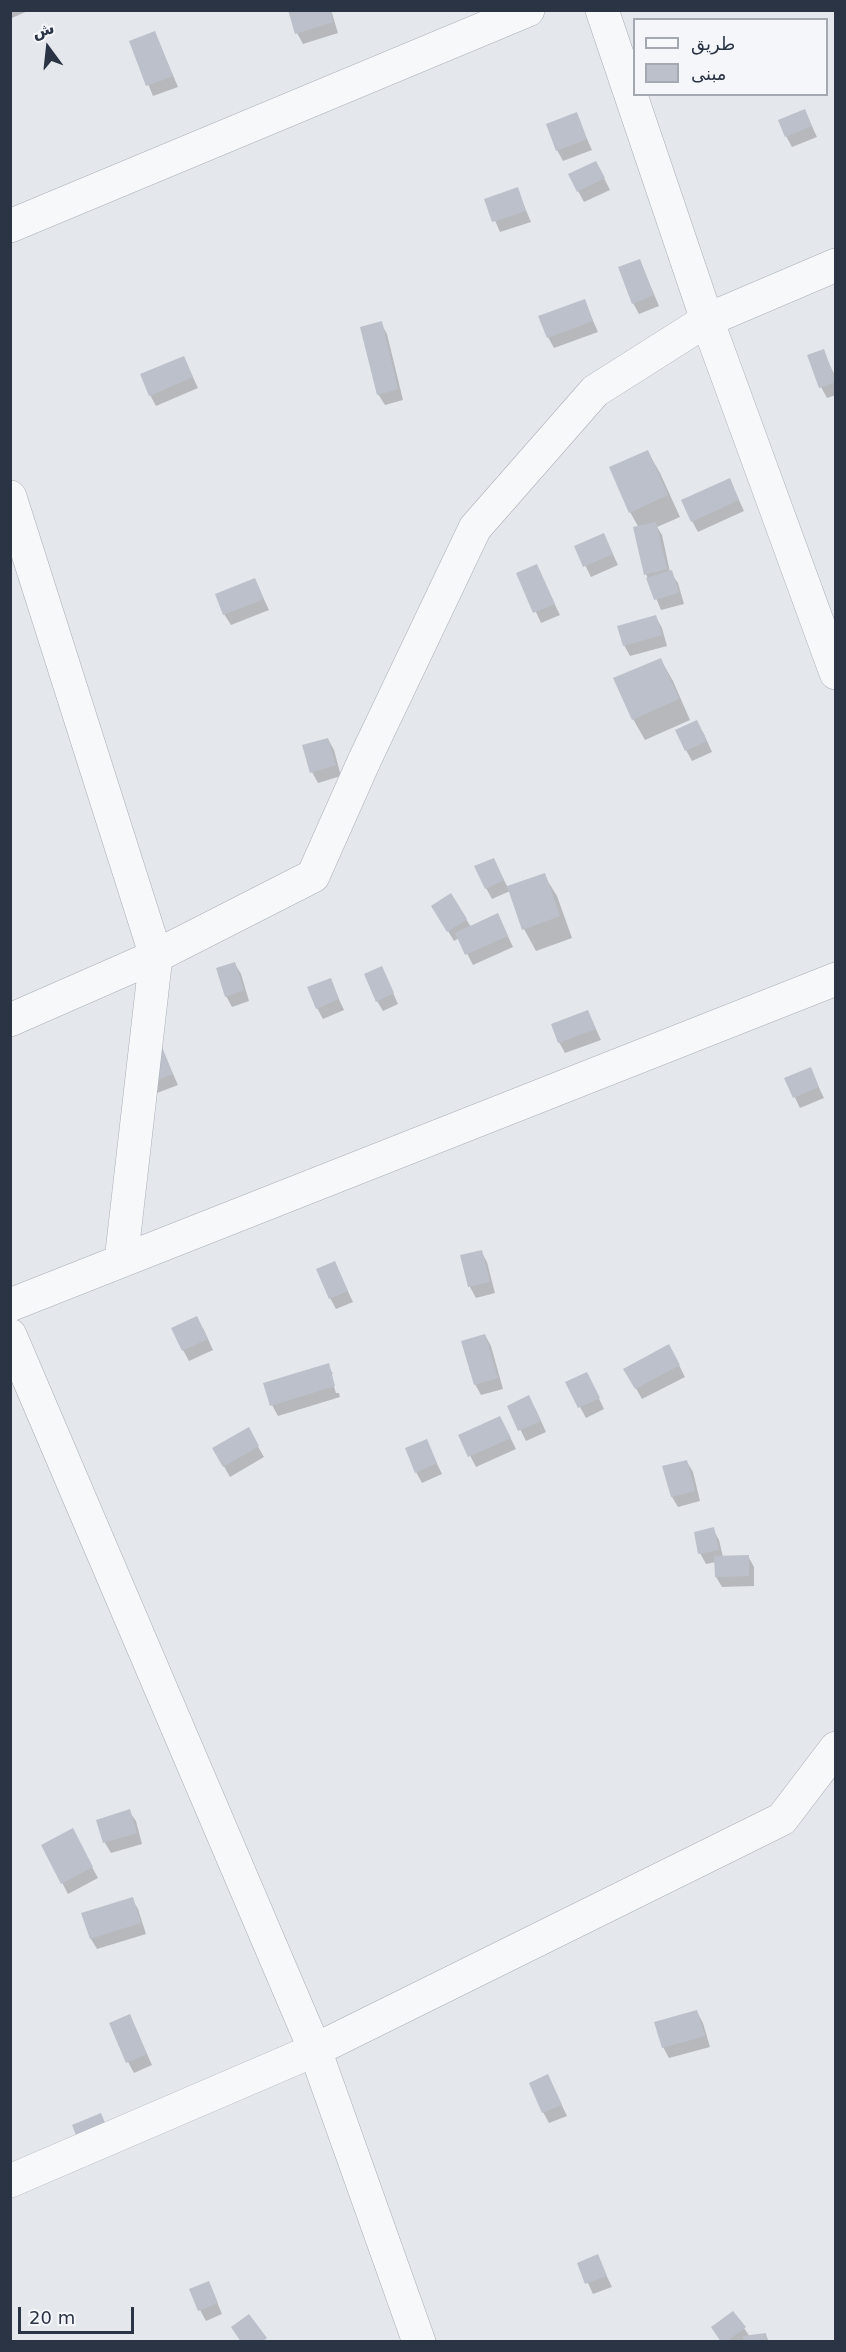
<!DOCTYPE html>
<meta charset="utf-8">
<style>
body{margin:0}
#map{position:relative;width:846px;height:2352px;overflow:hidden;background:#e4e7ec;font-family:"DejaVu Sans","Noto Naskh Arabic",sans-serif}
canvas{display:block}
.frame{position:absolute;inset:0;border:12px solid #2b3445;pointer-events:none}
.legend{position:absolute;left:633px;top:18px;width:195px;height:78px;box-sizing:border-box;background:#f4f6f9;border:2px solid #a4a8b1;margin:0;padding:8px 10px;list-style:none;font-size:18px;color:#2b3445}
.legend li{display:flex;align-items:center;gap:12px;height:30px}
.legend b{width:30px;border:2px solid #a4a8b1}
.north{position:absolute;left:18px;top:18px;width:60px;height:60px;-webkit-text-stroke:4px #f4f6f9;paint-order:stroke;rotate:345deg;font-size:16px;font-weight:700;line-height:24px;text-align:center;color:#2b3445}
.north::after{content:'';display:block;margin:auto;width:21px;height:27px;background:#2b3445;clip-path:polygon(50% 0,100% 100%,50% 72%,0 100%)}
.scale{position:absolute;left:18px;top:2307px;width:116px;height:27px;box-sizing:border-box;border:3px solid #2b3445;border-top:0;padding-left:8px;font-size:18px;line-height:21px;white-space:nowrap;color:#2b3445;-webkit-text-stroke:4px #f4f6f9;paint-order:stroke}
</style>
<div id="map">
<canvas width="846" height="2352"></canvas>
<div class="frame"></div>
<ul class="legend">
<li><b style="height:8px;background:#f7f8fa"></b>طريق</li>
<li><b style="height:16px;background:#bbc0ca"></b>مبنى</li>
</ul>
<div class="north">ش</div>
<div class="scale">20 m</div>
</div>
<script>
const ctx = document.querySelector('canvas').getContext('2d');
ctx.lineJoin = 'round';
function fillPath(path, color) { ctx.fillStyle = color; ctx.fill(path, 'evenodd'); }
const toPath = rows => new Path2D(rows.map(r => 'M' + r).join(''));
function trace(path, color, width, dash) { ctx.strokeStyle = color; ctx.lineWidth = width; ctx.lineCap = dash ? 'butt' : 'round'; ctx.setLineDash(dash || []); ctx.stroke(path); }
fillPath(toPath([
 [10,10,30,10,12,18],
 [290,10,331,10,338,33,303,44,297,33],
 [155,33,178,87,153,96,131,42],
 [805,111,817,137,792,147,786,136],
 [576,114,592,150,563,161,557,150],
 [602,174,610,190,584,202,578,191],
 [517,189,531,222,500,232,486,200],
 [640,261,659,306,639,314,633,303],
 [584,300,598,332,554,348,548,337],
 [381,323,387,334,403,400,385,405,378,394],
 [823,351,836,378,836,395,827,398,821,387],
 [184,358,198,388,156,406,150,395],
 [648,452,660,473,680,517,657,527,662,535,670,572,678,583,684,604,661,610,646,574,639,528,630,512],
 [735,491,744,511,698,532,692,521],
 [604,535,618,565,591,577,576,547],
 [536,566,560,615,541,623,518,573],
 [255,580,269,610,231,625,224,614],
 [656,617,662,628,667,646,630,656,624,645],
 [661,660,673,681,690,720,645,740,633,719],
 [703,732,712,752,692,761,686,750],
 [328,739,334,750,341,776,318,783,312,772],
 [499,870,508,888,544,875,557,896,572,938,536,951,524,929,510,891,492,899,486,888],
 [451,895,471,927,498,915,513,947,473,965,459,938,454,941,433,906],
 [235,964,241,974,249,1001,232,1007,226,996],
 [387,979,398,1004,383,1011,377,1001],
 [330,980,344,1010,323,1019,317,1008],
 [588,1012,601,1040,565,1053,559,1042],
 [162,1049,178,1085,157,1093,151,1082],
 [810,1069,824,1098,800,1108,786,1079],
 [481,1251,487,1262,495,1293,476,1298,470,1287,462,1256],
 [334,1262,353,1302,336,1309,330,1298],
 [203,1328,213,1350,189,1361,183,1350],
 [485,1335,491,1346,503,1389,481,1395,475,1384],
 [675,1357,685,1377,642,1399,625,1369],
 [328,1365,333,1374,330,1374,336,1393,339,1393,334,1375,340,1397,278,1416,272,1405],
 [592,1384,604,1409,586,1418,580,1407],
 [509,1407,535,1408,546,1432,526,1441],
 [248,1429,264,1457,230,1477,214,1449],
 [506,1429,516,1449,476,1467,460,1436],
 [426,1441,442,1474,422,1483,416,1472],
 [687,1462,693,1472,700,1501,678,1507,672,1497],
 [713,1529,719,1540,723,1557,748,1556,754,1567,754,1586,722,1587,716,1577,716,1562,706,1564,700,1553],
 [129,1811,136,1821,142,1844,111,1853,105,1843,98,1821],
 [78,1841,98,1878,68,1894,43,1846],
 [132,1899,138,1909,146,1934,97,1949,91,1939,83,1914],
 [697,2012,703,2023,710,2047,669,2058,663,2047],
 [130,2016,152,2065,134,2073,128,2062],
 [548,2076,567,2116,549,2123,543,2112],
 [597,2256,612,2287,593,2294,579,2264],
 [209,2283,222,2314,206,2321,200,2310],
 [744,2328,750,2337,766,2335,769,2342,721,2342]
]), '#0003');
fillPath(toPath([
 [288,10,330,10,333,22,295,34],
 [155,31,173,76,146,86,129,41],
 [805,109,812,126,785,137,778,120],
 [577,112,587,139,556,151,546,124],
 [596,161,605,178,577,192,568,174],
 [518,187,526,211,492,222,484,199],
 [640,259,654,295,632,304,618,267],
 [585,299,593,321,547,338,538,316],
 [382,321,398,389,377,395,360,327],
 [824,349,836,382,819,388,807,355],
 [184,356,193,377,149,396,140,374],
 [648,450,668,495,629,513,609,467],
 [730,478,739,500,691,522,681,500],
 [656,522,667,569,644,575,633,527],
 [604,533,613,554,583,567,574,546],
 [537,564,555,604,533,613,516,573],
 [672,570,679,593,654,600,646,578],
 [255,578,264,599,223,615,215,594],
 [656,615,662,635,623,646,617,626],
 [661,658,679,699,632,720,613,678],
 [697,720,707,741,685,751,675,730],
 [328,738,336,765,310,773,302,745],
 [494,858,504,880,485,889,474,866],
 [545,873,560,916,522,930,507,886],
 [451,893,467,919,447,932,431,906],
 [498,913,508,936,465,955,455,933],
 [235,962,244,990,225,997,216,968],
 [382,966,394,993,376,1002,364,974],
 [331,978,339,999,316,1009,307,987],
 [588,1010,596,1029,558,1043,551,1024],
 [162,1047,173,1074,150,1083,140,1057],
 [811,1067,819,1087,793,1098,784,1078],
 [482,1250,490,1282,468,1287,460,1255],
 [335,1261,348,1291,329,1299,316,1269],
 [197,1316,208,1339,182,1351,171,1328],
 [485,1334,498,1378,474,1385,461,1341],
 [669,1344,680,1365,635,1389,623,1369],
 [329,1363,335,1386,270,1406,263,1383],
 [587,1372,600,1398,578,1408,565,1382],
 [529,1395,541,1421,518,1431,507,1406],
 [500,1416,511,1438,468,1457,458,1435],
 [249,1427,259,1446,223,1467,212,1448],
 [427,1439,437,1463,415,1473,405,1448],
 [687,1460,695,1491,671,1497,662,1466],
 [714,1527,719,1550,698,1554,694,1532],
 [749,1555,749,1576,715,1577,714,1556],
 [130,1809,137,1833,103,1843,96,1820],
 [73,1828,93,1867,61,1884,41,1845],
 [133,1897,141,1923,90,1939,81,1913],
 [697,2010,705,2036,662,2048,654,2022],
 [130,2014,147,2054,126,2063,109,2023],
 [548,2074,562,2105,542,2113,529,2083],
 [101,2113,108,2130,79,2143,72,2125],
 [598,2254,607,2276,585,2284,577,2263],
 [209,2281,218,2303,198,2311,189,2289],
 [733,2311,746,2327,726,2342,721,2342,711,2327],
 [249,2314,267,2338,262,2342,241,2342,231,2327],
 [766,2333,767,2342,744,2342,743,2336]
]), '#bbc0ca');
const minor = toPath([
 [602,10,707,320,836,673],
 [10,226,528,10],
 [10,497,156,956,121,1261],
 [10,1020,156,956,313,876,365,759,475,528,595,391,707,320,836,265],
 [10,1305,836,979],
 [10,1335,315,2050,419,2342],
 [10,2181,315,2050,782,1819,836,1748]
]);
trace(minor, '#a9aeb7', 34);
trace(minor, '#f7f8fa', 33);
</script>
